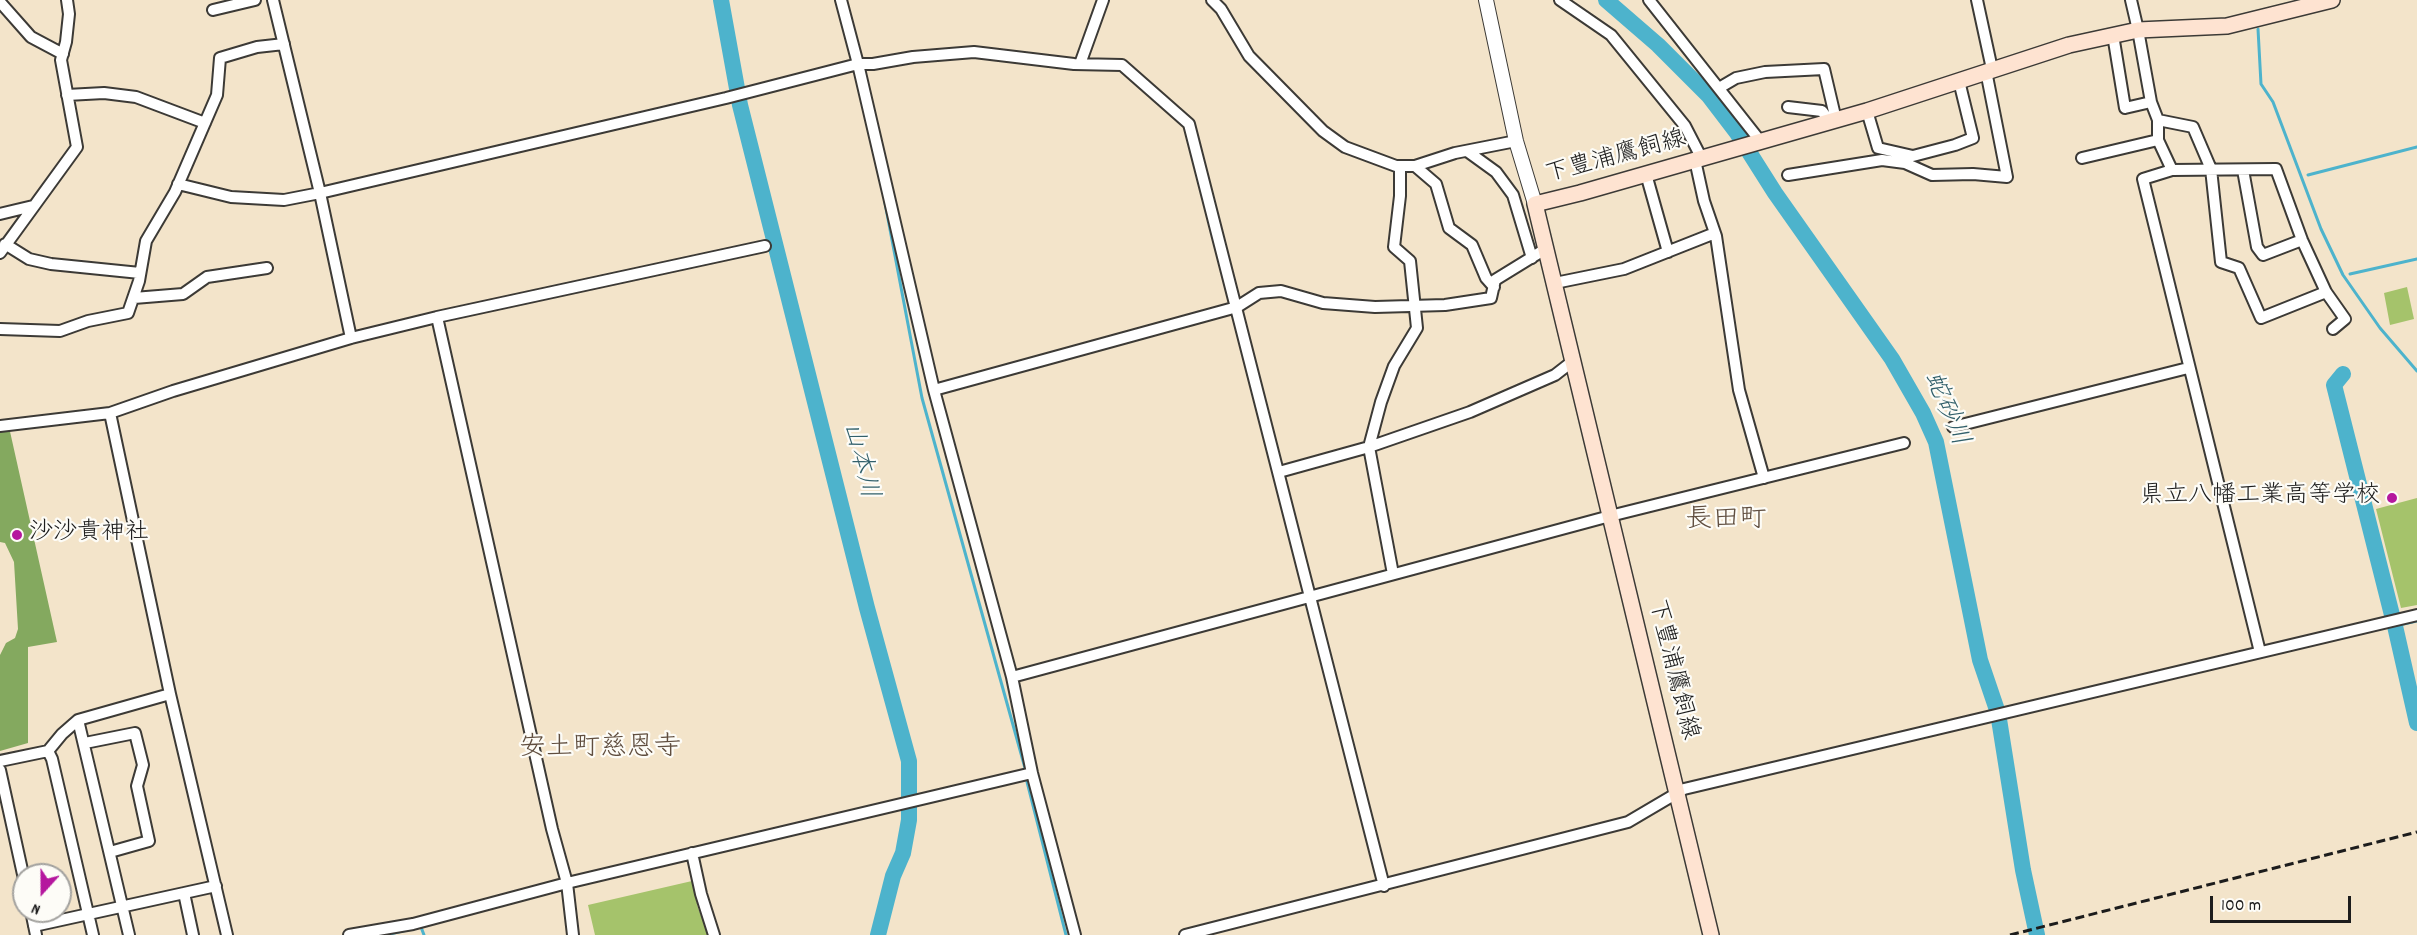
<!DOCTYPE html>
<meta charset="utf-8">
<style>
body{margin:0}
#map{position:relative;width:2417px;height:935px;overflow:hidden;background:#f3e4ca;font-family:Dekko,sans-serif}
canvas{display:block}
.north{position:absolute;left:12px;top:863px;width:60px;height:60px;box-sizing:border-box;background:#fdfcf7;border:2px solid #a3a29f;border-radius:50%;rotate:201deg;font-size:16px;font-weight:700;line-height:24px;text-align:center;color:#1c1c1c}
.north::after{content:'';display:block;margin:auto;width:21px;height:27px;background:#b5179e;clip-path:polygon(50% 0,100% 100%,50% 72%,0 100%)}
.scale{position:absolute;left:2210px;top:896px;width:141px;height:27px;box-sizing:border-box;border:3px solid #1c1c1c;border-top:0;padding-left:8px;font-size:18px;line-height:21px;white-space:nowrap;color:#1c1c1c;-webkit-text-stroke:4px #fdfcf7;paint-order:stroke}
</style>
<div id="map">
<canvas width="2417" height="935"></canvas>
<div class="north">N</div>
<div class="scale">100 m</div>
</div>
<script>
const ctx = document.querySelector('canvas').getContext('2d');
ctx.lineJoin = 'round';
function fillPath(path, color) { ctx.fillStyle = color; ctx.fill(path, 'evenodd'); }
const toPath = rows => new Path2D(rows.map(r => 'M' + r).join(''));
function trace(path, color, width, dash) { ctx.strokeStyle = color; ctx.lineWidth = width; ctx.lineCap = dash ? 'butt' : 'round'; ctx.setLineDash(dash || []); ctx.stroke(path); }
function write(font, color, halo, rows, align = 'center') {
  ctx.font = font + ' Dekko,"Klee One",sans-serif'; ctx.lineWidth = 4.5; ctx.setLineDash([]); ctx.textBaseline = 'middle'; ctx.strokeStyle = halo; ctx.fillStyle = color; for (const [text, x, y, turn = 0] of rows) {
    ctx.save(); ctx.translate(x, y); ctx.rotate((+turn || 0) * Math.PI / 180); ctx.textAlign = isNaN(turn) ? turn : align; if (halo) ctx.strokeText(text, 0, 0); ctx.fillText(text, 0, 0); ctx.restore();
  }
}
fillPath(toPath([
 [2407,287,2414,319,2390,325,2384,293],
 [2417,498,2417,605,2401,608,2376,509],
 [692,881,698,908,709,935,595,935,588,905]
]), '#a5c36b');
fillPath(toPath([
 [9,427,57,642,28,647,28,743,0,751,0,655,6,643,15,638,18,629,14,562,5,543,0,542,0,429]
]), '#84a95f');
trace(toPath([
 [2258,29,2261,84,2273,102,2321,229,2343,275,2380,328,2417,371],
 [2308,175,2417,147],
 [885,203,922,398,1025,768],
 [2350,274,2417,259],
 [2395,626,2417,621],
 [1027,782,1066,935],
 [421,927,424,935],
 [386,935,407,930]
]), '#4db3cc', 3);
trace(toPath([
 [721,0,740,105,867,608,909,761,909,820,903,853,893,876,878,935],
 [1606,0,1658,45,1708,95,1737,133,1775,193,1892,359,1923,413,1936,442,1980,660,1998,713,2023,870,2037,935],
 [2343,374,2334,385,2392,615],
 [2395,626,2417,723]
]), '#4db3cc', 16);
const minor = toPath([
 [273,0,320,193,351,338],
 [841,0,858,64,934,390,1012,677,1032,773,1075,935],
 [1212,0,1221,9,1249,56,1323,131,1345,147,1396,166,1415,166,1455,153,1516,141],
 [1560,0,1611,35,1685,126,1702,159],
 [1649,0,1761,142],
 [1977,0,1992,69],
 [2131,0,2138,30,2151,102,2158,120,2158,140,2172,170],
 [0,2,31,37,63,54],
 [213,10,255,0],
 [2113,35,2125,108,2151,102],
 [1080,64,1103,0],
 [1719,88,1736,78,1765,72,1824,69,1836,120],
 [67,95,104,93,136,97,205,123],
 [1788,107,1822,111,1830,122],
 [1867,111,1878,148,1913,156,1955,145,1973,138,1959,81],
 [2158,120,2193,127,2211,169,2221,262,2239,268,2261,318,2326,292],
 [1467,151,1496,172,1513,195,1532,258],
 [2082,158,2158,140],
 [1695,160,1704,201,1716,236,1739,390,1764,478],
 [1415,166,1436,184,1449,228,1472,245,1486,278,1494,287],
 [2243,170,2257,247,2263,255,2302,240],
 [1646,174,1668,252],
 [1788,175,1882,160,1905,163,1932,175,1973,174,2007,177,1986,71],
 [178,184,231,197,284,200,320,193,726,98,858,64,873,64,913,57,974,52,1074,64,1122,65,1189,124,1384,886],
 [0,214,33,206],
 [5,244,29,259,51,264,140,273],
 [0,253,77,147,61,60,66,42,69,14,67,0],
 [1555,283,1624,269,1715,233],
 [134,298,183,294,207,277,267,268],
 [437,317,552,829,567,883,573,935],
 [0,329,60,331,88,321,128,313,139,281,146,241,175,192,217,95,220,58,257,47,284,44],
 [934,390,1237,307,1259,293,1281,291,1323,303,1375,307,1445,305,1491,298,1495,280,1547,248],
 [110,413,170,694,227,935],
 [0,426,110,413,173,391,351,338,437,317,765,246],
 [1953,427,2188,368],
 [1279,472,1369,447,1470,412,1555,375,1573,361],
 [1393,574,1369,447,1381,402,1394,366,1417,328,1410,261,1394,247,1400,196,1400,166],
 [2260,652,2143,179,2172,170,2276,169,2302,240,2326,292,2345,319,2333,329],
 [1012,677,1610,516,1904,443],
 [78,720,129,935],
 [85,743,135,733,143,765,137,786,149,841,110,852],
 [48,751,52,759,93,935],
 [0,761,48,751,62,734,78,720,170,694],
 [0,770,24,879],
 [692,853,701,894,714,935],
 [184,893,193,935],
 [31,911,36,935],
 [34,926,216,886],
 [349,935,413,924,567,883,1032,773],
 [1185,935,1628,822,1684,789,2417,615]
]);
const tertiary = toPath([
 [1486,0,1516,141,1535,204]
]);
const secondary = toPath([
 [1711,935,1535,204,1580,193,1867,111,2069,45,2138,30,2227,26,2332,0]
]);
trace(minor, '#3c3a36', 14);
trace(tertiary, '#3c3a36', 16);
trace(secondary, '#3c3a36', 18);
trace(minor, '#fff', 10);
trace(tertiary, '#fff', 14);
trace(secondary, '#fee3d1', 15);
trace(toPath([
 [2010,935,2417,832]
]), '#1c1c1c', 3, [9, 4.5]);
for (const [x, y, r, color] of [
 [2392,498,6,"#b5179e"],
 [17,535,6,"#b5179e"]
]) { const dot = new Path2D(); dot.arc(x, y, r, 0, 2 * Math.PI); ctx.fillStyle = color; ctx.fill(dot); trace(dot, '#fdfcf7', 2); }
write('24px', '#1c1c1c', '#fdfcf7', [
 ["下豊浦鷹飼線",1616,159,-15],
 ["下豊浦鷹飼線",1671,670,76]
]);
write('24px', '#1c1c1c', '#fdfcf7', [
 ["県立八幡工業高等学校",2380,498],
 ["沙沙貴神社",29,535,"left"]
], 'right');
write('italic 26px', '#32606b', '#fdfcf7', [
 ["蛇砂川",1944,410,67],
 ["山本川",858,461,76]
]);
write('27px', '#604e3f', '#fdfcf7', [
 ["長田町",1726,522],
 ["安土町慈恩寺",600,750]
]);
</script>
